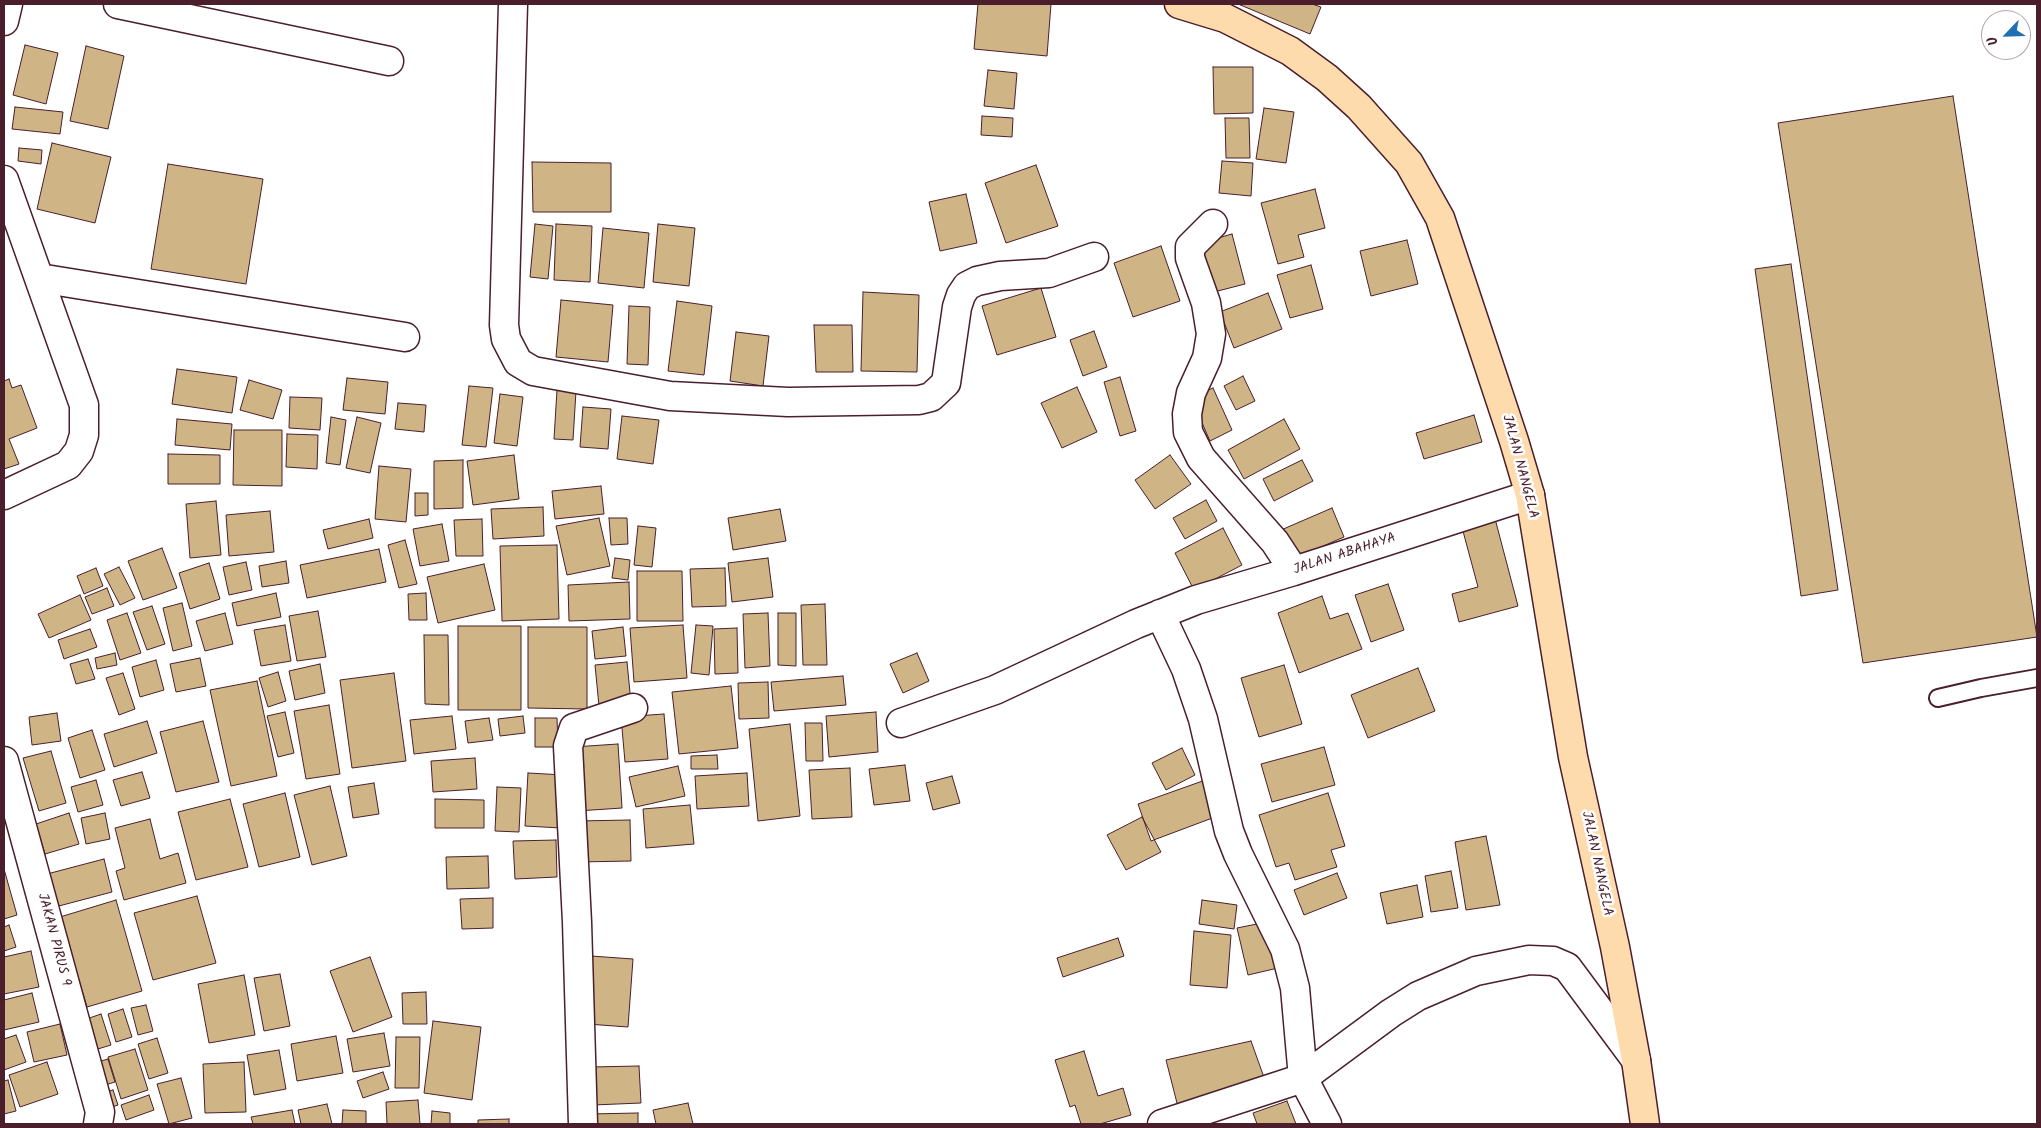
<!DOCTYPE html>
<style>
body{margin:0}
#map{position:relative;width:2041px;height:1128px;overflow:hidden;background:#fff;font-family:Kalam,sans-serif}
canvas{display:block}
.frame{position:absolute;inset:0;border:5px solid #4a1f2b;pointer-events:none}
.north{position:absolute;left:1981px;top:10px;width:50px;height:50px;box-sizing:border-box;background:#fff;border:1px solid #b7a5aa;border-radius:50%;rotate:246deg;font-size:14px;font-weight:700;line-height:20px;text-align:center;color:#4a1f2b}
.north::after{content:'';display:block;margin:auto;width:18px;height:22px;background:#1f6fb2;clip-path:polygon(50% 0,100% 100%,50% 72%,0 100%)}
</style>
<div id="map">
<canvas width="2041" height="1128"></canvas>
<div class="frame"></div>
<div class="north">U</div>
</div>
<script>
const ctx = document.querySelector('canvas').getContext('2d');
ctx.lineJoin = 'round';
function fillPath(path, color) { ctx.fillStyle = color; ctx.fill(path, 'evenodd'); }
const toPath = rows => new Path2D(rows.map(r => 'M' + r).join(''));
function trace(path, color, width, dash) { ctx.strokeStyle = color; ctx.lineWidth = width; ctx.lineCap = dash ? 'butt' : 'round'; ctx.setLineDash(dash || []); ctx.stroke(path); }
function write(font, color, halo, rows, align = 'center') {
  ctx.font = font + ' Kalam,sans-serif'; ctx.lineWidth = 5; ctx.setLineDash([]); ctx.textBaseline = 'middle'; ctx.strokeStyle = halo; ctx.fillStyle = color; for (const [text, x, y, turn = 0] of rows) {
    ctx.save(); ctx.translate(x, y); ctx.rotate((+turn || 0) * Math.PI / 180); ctx.textAlign = isNaN(turn) ? turn : align; if (halo) ctx.strokeText(text, 0, 0); ctx.fillText(text, 0, 0); ctx.restore();
  }
}
const building = toPath([
 [978,4,1051,4,1047,56,974,49,978,4],
 [1238,4,1312,4,1321,7,1310,34,1238,4],
 [25,45,58,53,46,104,13,95,25,45],
 [86,46,124,56,108,129,70,121,86,46],
 [1213,67,1253,67,1253,113,1214,114,1213,67],
 [988,70,1017,73,1014,109,984,106,988,70],
 [1953,96,2037,637,1863,663,1778,123,1953,96],
 [15,107,63,112,60,134,12,129,15,107],
 [1264,108,1294,112,1286,163,1256,159,1264,108],
 [982,116,1013,118,1012,137,981,135,982,116],
 [1225,118,1249,118,1250,158,1226,158,1225,118],
 [52,143,111,157,95,223,37,209,52,143],
 [19,148,42,150,41,164,18,161,19,148],
 [1222,161,1253,163,1251,196,1219,193,1222,161],
 [532,162,611,163,611,212,533,212,532,162],
 [168,164,263,179,246,284,151,269,168,164],
 [1036,165,1058,226,1006,243,985,183,1036,165],
 [1315,189,1325,228,1298,235,1304,257,1278,264,1261,203,1315,189],
 [966,194,977,243,940,251,929,202,966,194],
 [535,224,553,226,548,279,530,277,535,224],
 [556,224,592,226,590,282,554,280,556,224],
 [658,224,695,228,689,286,653,282,658,224],
 [603,228,649,233,644,288,598,283,603,228],
 [1232,234,1245,284,1210,293,1197,244,1232,234],
 [1407,240,1418,284,1371,296,1360,251,1407,240],
 [1161,246,1180,301,1133,317,1114,263,1161,246],
 [1791,264,1838,590,1801,596,1755,269,1791,264],
 [1311,265,1323,309,1290,318,1277,275,1311,265],
 [1041,288,1056,337,997,355,982,306,1041,288],
 [863,292,919,295,917,372,861,371,863,292],
 [1268,293,1282,329,1234,348,1220,312,1268,293],
 [561,300,613,305,608,362,556,357,561,300],
 [677,301,712,306,704,375,668,371,677,301],
 [629,306,650,307,648,365,627,364,629,306],
 [814,325,852,325,853,372,816,372,814,325],
 [1094,331,1107,367,1083,376,1070,340,1094,331],
 [736,332,769,336,763,386,730,381,736,332],
 [177,369,237,377,232,413,172,404,177,369],
 [1243,376,1255,401,1236,410,1224,386,1243,376],
 [1120,377,1136,431,1120,436,1104,382,1120,377],
 [347,378,388,382,385,414,343,410,347,378],
 [9,379,12,388,21,385,37,428,9,439,19,464,4,469,4,381,9,379],
 [249,380,282,390,273,419,240,410,249,380],
 [469,386,493,388,486,447,462,445,469,386],
 [1077,387,1097,432,1062,448,1041,403,1077,387],
 [1213,388,1232,430,1210,441,1191,398,1213,388],
 [557,390,576,391,573,440,554,439,557,390],
 [500,394,523,397,517,446,494,443,500,394],
 [290,397,322,398,320,430,289,428,290,397],
 [398,403,426,405,424,432,395,429,398,403],
 [583,407,611,409,608,449,580,447,583,407],
 [1474,415,1482,442,1424,459,1416,433,1474,415],
 [622,416,659,420,653,464,617,459,622,416],
 [331,417,346,420,340,465,326,463,331,417],
 [357,417,381,423,370,473,346,468,357,417],
 [177,419,232,424,230,450,175,445,177,419],
 [1284,419,1300,449,1244,479,1228,450,1284,419],
 [234,430,282,430,282,486,233,485,234,430],
 [287,434,318,435,317,469,286,467,287,434],
 [168,454,220,455,220,484,168,484,168,454],
 [514,455,519,499,473,505,467,461,514,455],
 [1170,455,1191,484,1155,509,1135,480,1170,455],
 [463,460,463,508,434,509,434,461,463,460],
 [1302,460,1313,481,1274,501,1263,479,1302,460],
 [379,466,411,469,406,522,375,519,379,466],
 [601,486,604,514,555,519,552,491,601,486],
 [415,493,428,493,428,515,415,516,415,493],
 [1206,500,1217,521,1185,539,1173,518,1206,500],
 [216,501,221,555,190,558,186,504,216,501],
 [543,507,544,536,493,539,491,509,543,507],
 [1332,508,1344,537,1293,559,1281,530,1332,508],
 [780,509,786,541,733,550,728,518,780,509],
 [270,511,274,552,229,556,226,515,270,511],
 [1493,511,1518,606,1459,622,1452,594,1478,587,1460,520,1493,511],
 [599,518,610,566,567,575,556,526,599,518],
 [609,518,627,518,628,544,611,545,609,518],
 [369,519,373,538,328,549,323,530,369,519],
 [482,519,483,556,456,556,454,520,482,519],
 [442,524,449,561,420,566,413,529,442,524],
 [638,526,656,528,652,567,634,565,638,526],
 [1223,528,1242,565,1194,590,1175,553,1223,528],
 [405,540,417,584,399,588,388,545,405,540],
 [557,545,559,619,502,621,500,546,557,545],
 [162,548,177,588,143,600,128,561,162,548],
 [379,549,386,582,307,598,300,565,379,549],
 [615,558,630,560,628,580,612,578,615,558],
 [768,558,773,597,732,602,728,563,768,558],
 [286,561,289,583,262,587,259,566,286,561],
 [246,562,252,590,229,595,223,567,246,562],
 [209,563,220,599,190,609,179,573,209,563],
 [484,564,495,610,438,623,427,577,484,564],
 [119,567,135,598,120,605,104,574,119,567],
 [96,568,103,586,84,594,77,576,96,568],
 [725,568,726,606,692,607,690,569,725,568],
 [637,571,682,571,683,621,637,621,637,571],
 [629,582,630,619,569,621,568,585,629,582],
 [1388,584,1404,630,1371,642,1355,595,1388,584],
 [107,588,114,606,92,614,85,597,107,588],
 [276,593,281,617,237,626,232,603,276,593],
 [426,593,427,620,409,620,408,594,426,593],
 [80,595,91,620,49,638,38,614,80,595],
 [1322,596,1330,619,1348,613,1362,649,1299,673,1278,613,1322,596],
 [182,603,192,646,173,651,163,608,182,603],
 [825,604,827,665,803,665,801,605,825,604],
 [152,606,165,644,147,650,133,612,152,606],
 [318,611,326,657,297,661,289,616,318,611],
 [127,613,141,653,120,660,107,620,127,613],
 [225,613,233,644,205,651,196,621,225,613],
 [768,613,770,666,745,668,743,614,768,613],
 [778,613,796,613,796,666,778,665,778,613],
 [285,625,291,661,261,666,254,630,285,625],
 [683,625,687,678,634,682,630,628,683,625],
 [696,625,713,626,709,675,691,673,696,625],
 [458,626,521,626,521,710,458,710,458,626],
 [528,627,587,627,587,709,528,708,528,627],
 [623,627,626,656,595,659,592,631,623,627],
 [737,628,738,673,715,674,714,629,737,628],
 [90,629,97,647,64,659,58,640,90,629],
 [424,635,448,635,449,705,425,704,424,635],
 [115,653,117,665,97,669,95,658,115,653],
 [917,653,929,681,903,693,890,664,917,653],
 [200,658,206,686,176,692,170,664,200,658],
 [88,659,95,679,76,684,70,664,88,659],
 [156,660,164,690,140,697,132,667,156,660],
 [627,662,631,703,599,706,595,665,627,662],
 [320,664,325,693,295,700,289,671,320,664],
 [1284,665,1302,724,1259,737,1241,678,1284,665],
 [1418,668,1435,711,1368,738,1351,695,1418,668],
 [278,672,286,701,268,707,259,678,278,672],
 [123,673,135,709,119,715,106,678,123,673],
 [394,673,406,761,352,768,340,680,394,673],
 [843,676,846,705,774,711,771,682,843,676],
 [257,681,277,776,231,786,210,690,257,681],
 [768,682,769,718,739,719,738,683,768,682],
 [731,686,738,748,679,754,672,692,731,686],
 [329,705,340,774,306,779,294,711,329,705],
 [285,712,294,753,278,757,267,716,285,712],
 [876,712,878,752,829,757,826,716,876,712],
 [57,713,61,741,32,745,29,717,57,713],
 [664,714,668,759,625,762,621,717,664,714],
 [452,716,456,749,414,754,410,720,452,716],
 [523,716,525,733,500,736,498,719,523,716],
 [489,718,493,740,468,743,465,721,489,718],
 [535,718,557,718,558,747,535,747,535,718],
 [147,721,157,753,114,767,104,734,147,721],
 [203,721,219,782,176,792,160,732,203,721],
 [805,723,822,723,823,761,806,761,805,723],
 [790,724,800,816,758,821,749,729,790,724],
 [92,730,105,770,80,778,68,738,92,730],
 [618,744,622,808,577,811,573,747,618,744],
 [1324,747,1335,785,1272,802,1261,764,1324,747],
 [1182,748,1195,775,1166,790,1152,763,1182,748],
 [51,751,66,803,39,811,23,758,51,751],
 [717,755,718,769,691,769,691,756,717,755],
 [475,758,477,789,433,792,431,761,475,758],
 [905,765,910,801,874,805,869,769,905,765],
 [678,766,685,796,636,807,629,777,678,766],
 [850,768,852,817,812,819,809,770,850,768],
 [142,772,150,798,121,806,113,780,142,772],
 [528,773,564,775,561,828,525,826,528,773],
 [747,773,749,806,697,809,695,776,747,773],
 [952,776,960,803,933,810,926,783,952,776],
 [1211,778,1223,814,1151,841,1138,804,1211,778],
 [96,780,103,805,78,812,71,787,96,780],
 [374,783,379,814,353,818,348,787,374,783],
 [330,786,347,856,312,865,294,795,330,786],
 [497,787,521,788,519,832,495,831,497,787],
 [285,793,300,857,259,867,243,804,285,793],
 [1328,793,1345,846,1331,850,1337,867,1295,880,1289,863,1276,867,1259,815,1328,793],
 [230,799,248,867,196,880,178,812,230,799],
 [435,799,484,800,484,828,435,828,435,799],
 [690,805,694,844,646,848,643,809,690,805],
 [69,813,79,844,45,854,36,824,69,813],
 [105,813,110,839,86,844,81,818,105,813],
 [1142,817,1161,852,1126,870,1107,835,1142,817],
 [150,819,160,859,178,853,186,883,124,900,116,871,125,868,115,828,150,819],
 [630,820,631,861,578,862,577,821,630,820],
 [1486,836,1500,905,1466,910,1455,842,1486,836],
 [556,840,557,877,515,879,513,841,556,840],
 [488,856,489,888,447,889,446,857,488,856],
 [104,859,112,892,55,907,47,874,104,859],
 [4,869,17,915,4,919,4,869],
 [1451,871,1458,908,1431,912,1425,876,1451,871],
 [1337,873,1347,898,1304,915,1294,890,1337,873],
 [1417,885,1423,917,1387,924,1380,893,1417,885],
 [197,896,216,963,153,980,134,913,197,896],
 [493,898,493,928,462,929,460,899,493,898],
 [116,900,142,991,87,1007,60,917,116,900],
 [1202,900,1237,905,1234,929,1199,924,1202,900],
 [1267,922,1278,968,1248,975,1237,928,1267,922],
 [9,925,16,947,4,951,4,927,9,925],
 [1194,931,1231,935,1227,988,1190,985,1194,931],
 [1118,938,1124,956,1063,977,1057,958,1118,938],
 [31,951,39,987,4,994,4,957,31,951],
 [591,956,633,959,628,1027,587,1024,591,956],
 [370,957,392,1017,353,1032,330,971,370,957],
 [280,974,290,1026,264,1031,254,978,280,974],
 [244,975,255,1035,209,1043,198,984,244,975],
 [426,992,427,1024,403,1024,402,993,426,992],
 [32,993,39,1022,4,1030,4,1000,32,993],
 [146,1005,153,1031,138,1035,131,1008,146,1005],
 [123,1009,132,1037,116,1042,108,1014,123,1009],
 [101,1014,111,1045,88,1052,78,1022,101,1014],
 [433,1021,481,1027,472,1100,424,1093,433,1021],
 [60,1024,67,1055,34,1062,27,1032,60,1024],
 [384,1033,390,1066,353,1072,347,1039,384,1033],
 [16,1035,26,1062,4,1070,4,1039,16,1035],
 [336,1036,343,1073,297,1081,291,1044,336,1036],
 [396,1037,420,1037,419,1088,395,1088,396,1037],
 [157,1038,168,1073,149,1079,138,1044,157,1038],
 [1251,1041,1266,1083,1178,1107,1166,1060,1251,1041],
 [135,1049,148,1090,121,1099,108,1057,135,1049],
 [279,1050,286,1089,254,1095,247,1055,279,1050],
 [1084,1051,1098,1096,1123,1088,1131,1115,1100,1124,1081,1124,1075,1105,1070,1107,1055,1060,1084,1051],
 [108,1059,115,1082,98,1087,91,1064,108,1059],
 [47,1062,58,1094,20,1107,9,1075,47,1062],
 [244,1062,246,1112,205,1113,203,1064,244,1062],
 [639,1066,641,1103,593,1105,591,1067,639,1066],
 [383,1072,389,1089,363,1098,357,1081,383,1072],
 [181,1078,192,1118,169,1124,157,1084,181,1078],
 [8,1080,16,1111,4,1114,4,1081,8,1080],
 [113,1090,118,1105,103,1110,98,1094,113,1090],
 [149,1095,154,1110,126,1120,121,1105,149,1095],
 [418,1100,420,1124,387,1124,386,1102,418,1100],
 [1287,1101,1296,1124,1257,1124,1253,1113,1287,1101],
 [688,1103,693,1124,656,1124,653,1110,688,1103],
 [327,1104,332,1124,301,1124,298,1110,327,1104],
 [292,1110,295,1124,253,1124,251,1117,292,1110],
 [343,1110,366,1111,366,1124,342,1124,343,1110],
 [432,1111,450,1113,450,1124,431,1124,432,1111],
 [638,1113,638,1124,589,1124,589,1114,638,1113],
 [509,1119,509,1124,478,1124,478,1120,509,1119]
]);
fillPath(building, '#cfb585');
trace(building, '#4a1f2b', 1);
const service = toPath([
 [1938,698,1981,688,2037,678]
]);
const minor = toPath([
 [118,4,389,61],
 [513,4,504,325,506,339,518,362,533,371,670,396,788,402,919,400,931,397,946,383,957,307,961,295,967,286,977,281,1000,276,1049,273,1094,257],
 [4,21,8,4],
 [4,180,84,405,84,435,79,451,68,465,4,495],
 [1213,224,1190,247,1190,258,1206,303,1211,334,1207,358,1191,393,1187,414,1188,432,1201,458,1275,542,1294,571],
 [39,278,405,337],
 [1160,614,1186,669,1203,719,1229,831,1238,854,1285,949,1295,988,1303,1078,1327,1124],
 [901,723,995,690,1136,624,1196,600,1294,571,1530,495],
 [4,761,100,1112,98,1124],
 [583,1124,577,922,568,746,574,728,633,708],
 [1162,1124,1303,1078,1391,1013,1418,996,1476,971,1529,960,1553,961,1567,967,1636,1060]
]);
const primary = toPath([
 [1179,4,1225,18,1290,51,1327,78,1359,107,1409,163,1440,218,1514,441,1530,495,1573,757,1615,947,1636,1060,1645,1124]
]);
trace(service, '#4a1f2b', 20);
trace(minor, '#4a1f2b', 31);
trace(primary, '#4a1f2b', 31);
trace(service, '#fff', 16);
trace(minor, '#fff', 28);
trace(primary, '#fedbac', 28);
write('14px', '#4a1f2b', '#fff', [
 ["JALAN NANGELA",1519,467,75],
 ["JALAN ABAHAYA",1345,555,-18],
 ["JALAN NANGELA",1596,864,78],
 ["JAKAN PIRUS 9",53,940,75]
]);
</script>
